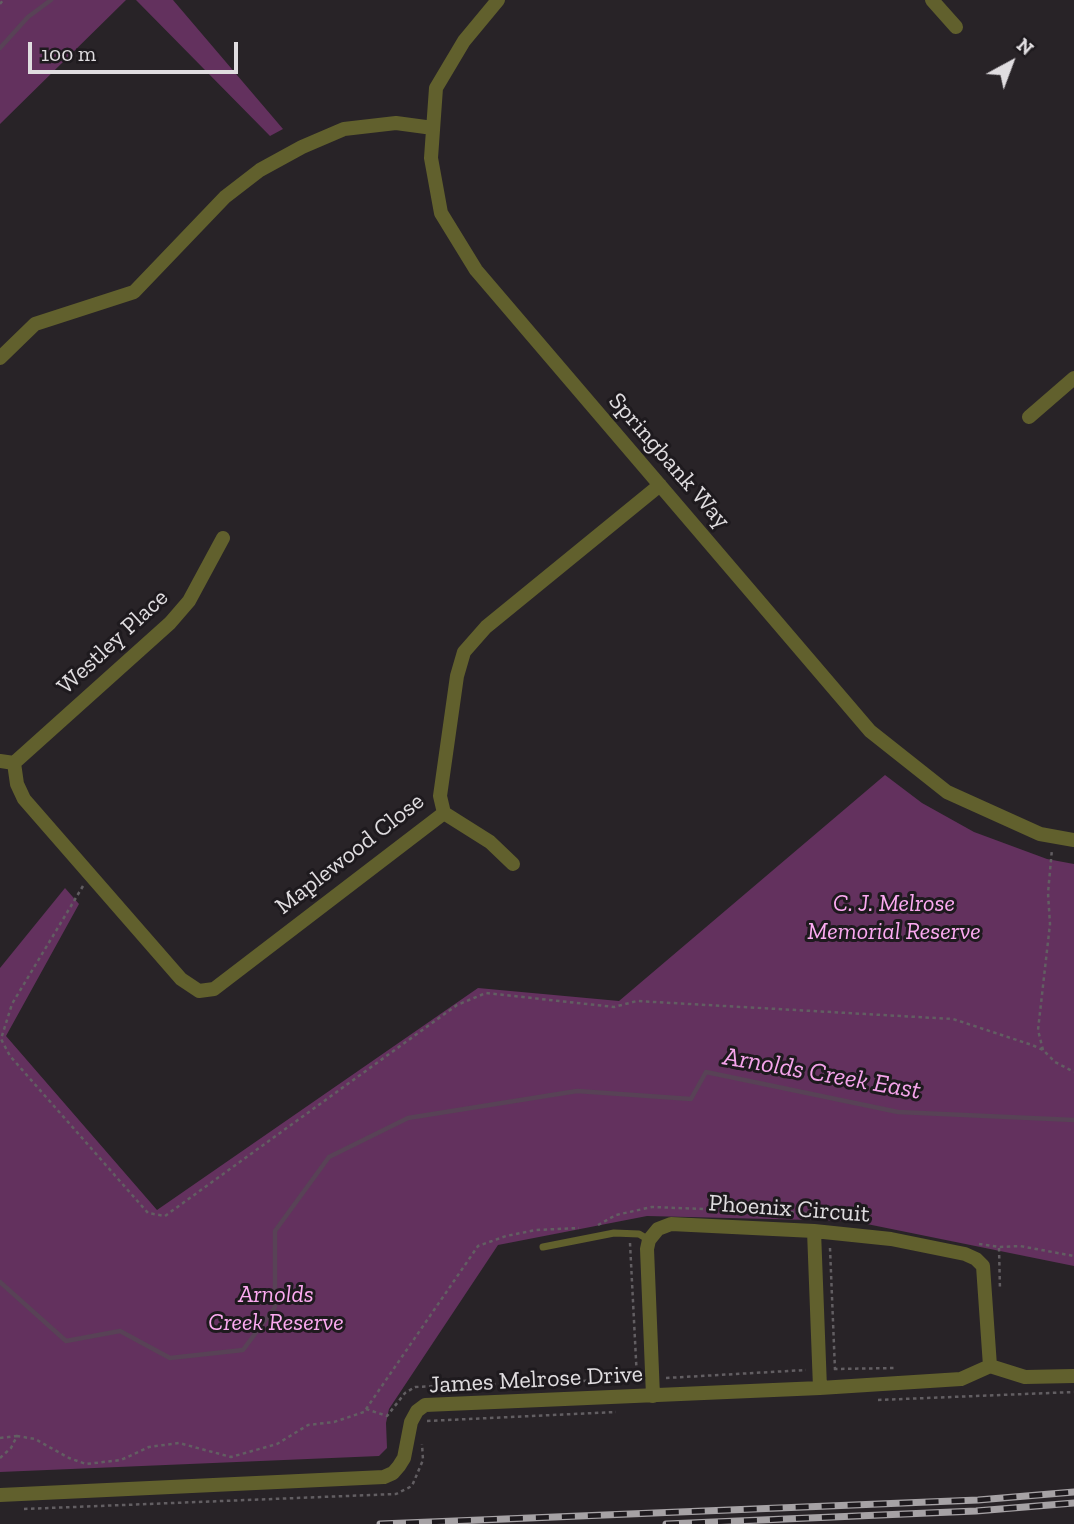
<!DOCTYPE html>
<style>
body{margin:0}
#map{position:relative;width:1074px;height:1524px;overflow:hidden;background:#282327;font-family:"Zilla Slab",serif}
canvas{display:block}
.north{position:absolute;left:976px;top:28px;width:70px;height:70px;-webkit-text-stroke:5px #1e1a1e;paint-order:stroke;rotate:41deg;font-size:19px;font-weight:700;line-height:28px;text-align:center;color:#e0dde0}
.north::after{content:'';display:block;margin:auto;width:24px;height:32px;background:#e0dde0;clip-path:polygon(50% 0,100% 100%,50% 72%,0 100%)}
.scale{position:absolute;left:28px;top:42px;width:210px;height:32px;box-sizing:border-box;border:4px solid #e0dde0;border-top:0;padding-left:9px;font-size:21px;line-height:24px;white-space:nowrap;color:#e0dde0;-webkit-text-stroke:5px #1e1a1e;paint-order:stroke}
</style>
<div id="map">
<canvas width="1074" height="1524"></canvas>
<div class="north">N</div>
<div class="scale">100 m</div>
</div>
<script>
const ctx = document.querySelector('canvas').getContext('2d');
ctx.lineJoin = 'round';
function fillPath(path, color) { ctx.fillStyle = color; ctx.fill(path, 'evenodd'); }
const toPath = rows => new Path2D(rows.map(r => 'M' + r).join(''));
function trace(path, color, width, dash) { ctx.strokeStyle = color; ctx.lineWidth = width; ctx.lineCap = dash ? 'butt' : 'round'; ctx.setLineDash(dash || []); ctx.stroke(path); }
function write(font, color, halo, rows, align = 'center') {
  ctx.font = font + ' "Zilla Slab",serif'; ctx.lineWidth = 6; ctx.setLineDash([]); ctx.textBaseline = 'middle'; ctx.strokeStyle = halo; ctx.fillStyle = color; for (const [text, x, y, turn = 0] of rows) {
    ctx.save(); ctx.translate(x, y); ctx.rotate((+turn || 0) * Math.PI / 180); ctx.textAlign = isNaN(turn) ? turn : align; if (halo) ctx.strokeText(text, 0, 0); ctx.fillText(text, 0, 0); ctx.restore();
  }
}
fillPath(toPath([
 [0,0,126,0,0,124],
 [136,0,173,0,283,129,270,136],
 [885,775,922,803,974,832,1047,859,1074,864,1074,1266,852,1221,647,1216,498,1245,389,1409,386,1423,387,1448,379,1456,0,1472,0,968,65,888,79,904,6,1036,157,1210,478,988,619,1001]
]), '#63315e');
trace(toPath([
 [0,48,28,17,51,0],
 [0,1282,66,1341,120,1331,170,1358,243,1350,275,1307,275,1231,329,1157,408,1118,577,1091,691,1099,706,1072,898,1112,1074,1120]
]), '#584256', 4.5);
trace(toPath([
 [0,4,3,0],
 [83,886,12,1004,1,1039,10,1056,148,1213,165,1216,457,1005,486,993,614,1007,637,1001,953,1019,1032,1045,1043,1050,1055,1062,1074,1072],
 [1043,1050,1038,1030,1050,924,1048,893,1052,849],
 [598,1225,616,1215,652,1207,834,1214,846,1219],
 [630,1243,637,1379],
 [979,1244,999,1247,1020,1246,1074,1256],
 [830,1248,835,1370],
 [999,1248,1000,1290],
 [834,1369,897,1368],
 [666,1378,806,1370],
 [878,1400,1074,1392],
 [366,1409,387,1416,405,1393,415,1387,638,1379],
 [427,1421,616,1412],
 [0,1438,17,1436],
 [0,1458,11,1448,17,1436,35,1439,69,1458,86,1464,121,1460,149,1447,179,1443,231,1457,277,1444,308,1425,334,1422,364,1412,478,1246,506,1236,536,1230,579,1228],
 [24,1509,396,1494,412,1486,423,1460,422,1444]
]), '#625e62', 2.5, [3.5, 3.5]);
trace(toPath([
 [543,1247,614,1233,639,1234,649,1240]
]), '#61602d', 7);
trace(toPath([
 [498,0,464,41,436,88,431,158,441,213,476,270,870,731,947,792,1040,834,1074,840],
 [932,0,956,27],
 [0,358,35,324,134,292,225,197,260,170,302,147,344,129,396,123,433,128],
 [1029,417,1074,378],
 [0,761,14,763,17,784,24,799,181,979,199,991,214,989,444,813,440,796,457,676,464,652,486,627,660,485],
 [14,763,170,623,189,601,223,538],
 [444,813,490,842,513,864],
 [814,1231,820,1388],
 [653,1396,647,1249,649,1240,658,1229,671,1224,814,1231,891,1239,965,1254,976,1259,983,1266,990,1366],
 [0,1495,384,1477,393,1473,399,1466,404,1458,411,1422,417,1411,425,1405,820,1388,961,1379,990,1366,1025,1377,1074,1376]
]), '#61602d', 14);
const rail = toPath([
 [380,1524,978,1500,1074,1492],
 [666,1524,976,1511,1074,1503]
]);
trace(rail, '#a6a2a5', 7);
trace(rail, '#1e1a1e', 4.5, [13]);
write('24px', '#e0dde0', '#1e1a1e', [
 ["Springbank Way",669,461,49],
 ["Westley Place",113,642,-43],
 ["Maplewood Close",350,854,-38],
 ["Phoenix Circuit",789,1209,4],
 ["James Melrose Drive",536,1380,-3]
]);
write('italic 24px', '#fcaaf1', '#1e1a1e', [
 ["C. J. Melrose",894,904],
 ["Memorial Reserve",894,932],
 ["Arnolds",276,1295],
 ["Creek Reserve",276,1323]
]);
write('italic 26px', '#f5a4eb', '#1e1a1e', [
 ["Arnolds Creek East",822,1074,10]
]);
</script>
